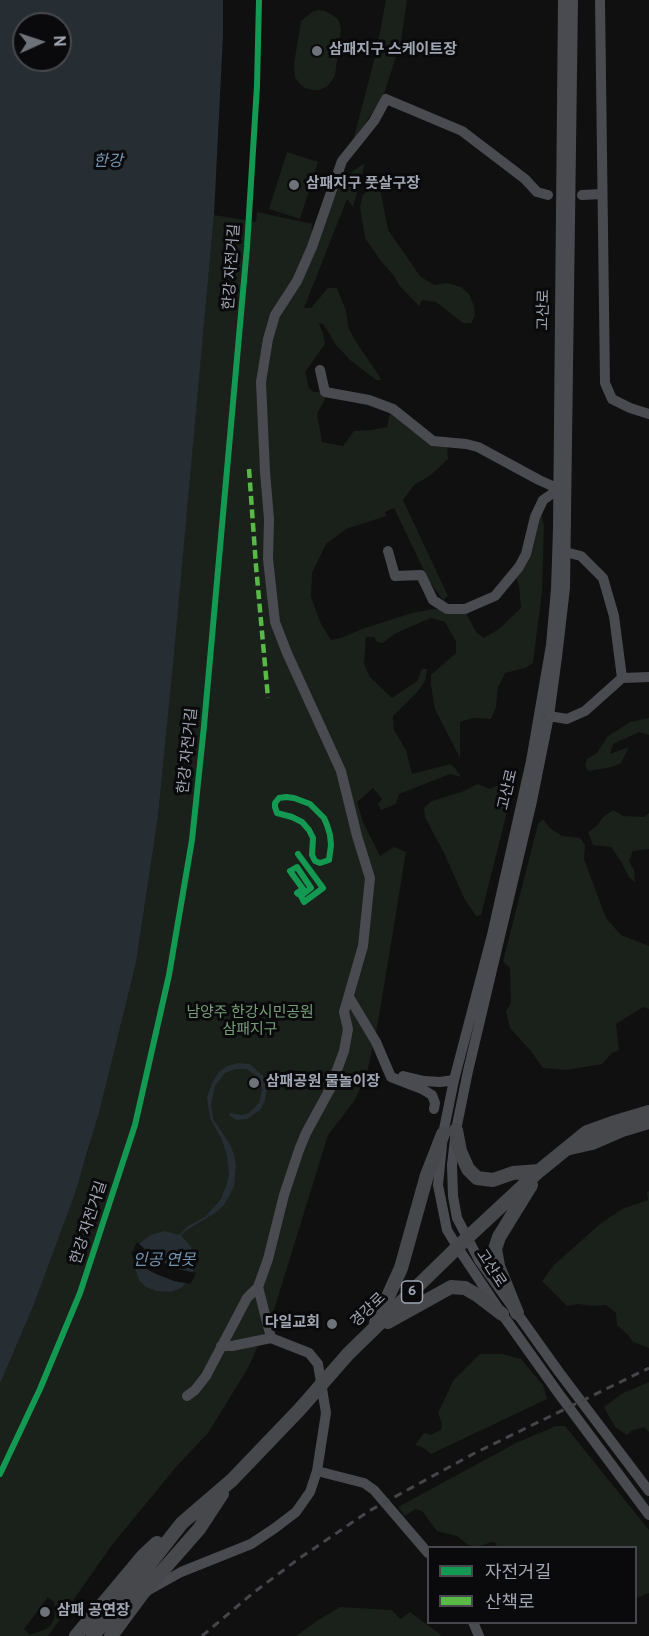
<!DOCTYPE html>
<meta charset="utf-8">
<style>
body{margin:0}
#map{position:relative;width:649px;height:1636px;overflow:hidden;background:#101010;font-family:Overpass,"Noto Sans KR",sans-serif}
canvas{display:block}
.legend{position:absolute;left:427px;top:1546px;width:210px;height:78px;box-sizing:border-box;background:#0a0a0c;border:2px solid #46484e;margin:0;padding:8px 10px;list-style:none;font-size:18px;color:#a0a6b2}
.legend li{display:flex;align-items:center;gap:12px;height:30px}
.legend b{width:30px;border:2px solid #46484e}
.north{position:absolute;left:12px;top:12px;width:60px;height:60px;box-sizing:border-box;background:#0a0a0c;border:2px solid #46484e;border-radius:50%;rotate:87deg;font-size:16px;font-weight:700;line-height:24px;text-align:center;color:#a0a6b2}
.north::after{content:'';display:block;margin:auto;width:21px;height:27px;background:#6e7279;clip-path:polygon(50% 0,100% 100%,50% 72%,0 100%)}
</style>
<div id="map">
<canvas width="649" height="1636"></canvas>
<ul class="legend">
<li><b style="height:8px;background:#139951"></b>자전거길</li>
<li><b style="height:8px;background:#58b947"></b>산책로</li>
</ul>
<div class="north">N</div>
</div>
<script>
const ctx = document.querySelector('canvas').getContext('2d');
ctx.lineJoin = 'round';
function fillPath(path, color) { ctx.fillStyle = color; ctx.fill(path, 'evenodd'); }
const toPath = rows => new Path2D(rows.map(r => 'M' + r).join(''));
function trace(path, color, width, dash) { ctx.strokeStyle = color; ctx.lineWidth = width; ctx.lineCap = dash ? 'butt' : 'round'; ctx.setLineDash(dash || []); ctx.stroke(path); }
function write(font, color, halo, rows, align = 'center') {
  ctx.font = font + ' Overpass,"Noto Sans KR",sans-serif'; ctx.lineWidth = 6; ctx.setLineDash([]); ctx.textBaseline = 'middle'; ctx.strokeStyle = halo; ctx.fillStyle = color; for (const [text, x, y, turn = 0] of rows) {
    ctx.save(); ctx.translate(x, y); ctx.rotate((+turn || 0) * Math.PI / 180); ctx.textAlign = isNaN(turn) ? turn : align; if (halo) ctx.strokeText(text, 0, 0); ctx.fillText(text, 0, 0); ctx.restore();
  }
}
fillPath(toPath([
 [386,0,407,0,401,41,383,97,353,141,376,53],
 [318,10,325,11,337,18,340,24,341,31,335,76,331,82,326,87,319,90,312,90,305,88,299,83,295,77,294,64,301,21,312,12],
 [287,152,318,162,300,219,269,209],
 [365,163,353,207,347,199,304,308,311,308,328,288,337,288,346,311,348,327,356,342,378,374,381,380,376,380,350,360,336,345,328,331,322,323,319,324,323,333,325,344,305,372,309,388,313,392,324,392,325,399,317,414,322,442,343,446,354,431,371,430,387,427,391,408,447,444,448,459,431,475,414,485,403,500,448,596,443,600,429,581,394,508,385,512,386,516,346,529,326,544,312,573,311,597,321,624,331,640,341,638,365,628,412,613,434,609,452,612,469,610,467,615,476,632,484,638,499,629,521,608,519,585,515,575,538,516,542,516,544,527,542,592,533,663,525,668,505,673,498,687,496,707,491,719,473,718,460,722,460,758,435,709,431,686,431,675,456,653,456,642,445,622,431,618,396,633,383,643,377,642,374,637,366,637,364,664,370,677,392,698,417,681,422,669,427,669,425,681,418,691,393,716,394,730,406,750,412,774,450,764,455,768,461,777,450,774,399,794,396,804,381,810,378,804,382,799,373,788,357,802,363,822,380,856,394,847,406,852,378,1022,367,1073,355,1100,328,1135,274,1310,248,1368,208,1433,176,1467,112,1545,48,1636,0,1636,0,1384,33,1307,87,1155,136,963,158,817,214,215,256,222,257,212,313,224,311,230,322,232,341,181,347,175],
 [48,1597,54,1602,55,1617,51,1625,46,1629,30,1635,24,1629],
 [370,181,381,193,388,230,420,276,434,285,447,283,461,287,469,294,474,306,475,316,471,323,463,323,436,302,422,300,419,306,399,285,394,276,381,261,365,238,360,207,363,195,368,190],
 [649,718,649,735,639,732,613,744,610,754,629,747,621,763,612,767,588,771,585,766,587,759,597,753,608,736,630,722],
 [516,776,481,915,476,916,464,898,444,853,425,817,424,808,432,801,464,791,477,784,490,789],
 [613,810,624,816,644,817,649,813,649,849,633,851,629,861,634,870,635,882,629,877,622,863,611,847,593,845,588,832,597,826,603,817],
 [543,819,550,828,562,836,580,838,585,845,584,859,606,918,621,935,649,946,649,1009,643,1007,616,1024,619,1050,612,1053,602,1064,567,1070,543,1068,530,1050,510,1028,506,1011,511,1003,510,968,503,961,538,824],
 [649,1191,649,1348,633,1342,628,1335,617,1325,616,1313,606,1305,593,1306,578,1304,567,1306,542,1281,554,1265,600,1224,622,1209,648,1200,647,1192],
 [480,1354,503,1354,521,1359,543,1385,547,1399,431,1454,424,1448,415,1445,424,1433,431,1435,441,1430,442,1424,438,1413,453,1381],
 [649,1382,649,1432,644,1427,631,1431,627,1435,615,1427,604,1407,621,1394],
 [556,1426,565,1426,649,1530,649,1593,636,1598,636,1548,497,1548,496,1543,491,1542,478,1547,468,1545,457,1536,437,1531,422,1511,415,1509,405,1516,398,1507,516,1443],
 [340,1607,392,1610,400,1619,410,1612,441,1635,439,1636,296,1636,318,1620]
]), '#1a201a');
fillPath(toPath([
 [0,0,223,0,223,36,214,215,173,664,158,817,136,963,98,1116,75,1193,33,1307,0,1384],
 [24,24,60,24,60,60,24,60],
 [238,1063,250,1064,263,1076,267,1089,265,1101,260,1110,254,1114,247,1119,236,1120,229,1115,230,1113,242,1115,249,1113,259,1103,262,1090,261,1083,257,1076,246,1069,236,1069,225,1073,215,1086,211,1104,213,1119,231,1146,234,1155,236,1165,234,1187,224,1205,215,1213,187,1230,181,1235,191,1247,195,1257,195,1267,188,1281,181,1288,171,1292,156,1291,146,1287,139,1280,134,1265,134,1255,138,1245,150,1235,165,1231,179,1235,188,1226,205,1217,221,1199,226,1186,229,1175,227,1156,222,1140,210,1118,207,1097,212,1083,218,1073,227,1066]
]), '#262d33');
fillPath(toPath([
 [137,1242,156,1259,178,1269,196,1273,191,1283,190,1284,174,1281,156,1274,148,1270,131,1254]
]), '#101010');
trace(toPath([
 [563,0,558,530,556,589,551,645,531,761,492,935,454,1080,443,1134,438,1185,447,1230,458,1248,502,1314,559,1394,649,1515],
 [573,0,565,588,557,657,549,716,532,801,468,1071,456,1130,452,1165,453,1196,457,1218,479,1260,559,1372,649,1491],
 [600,0,605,383,612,399,630,408,649,414],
 [582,195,602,194],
 [320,370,325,392,369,400,393,409,433,441,466,444,478,447,539,480,559,489,543,500,535,517,526,554,519,567,495,596,465,609,447,609,433,600,421,575,395,576,388,551],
 [565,552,581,556,603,578,614,616,622,678],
 [549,716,567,719,585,711,622,678,649,677],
 [349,997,376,1042,391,1077,422,1089,432,1095,435,1103,434,1109],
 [403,1076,424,1081,440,1082,454,1080],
 [221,1346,232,1346,271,1338],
 [187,1396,195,1390,206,1376,247,1298,258,1287],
 [317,1471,364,1483,374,1490,428,1553],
 [147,1591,181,1572,251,1544,275,1528,296,1512,310,1492,317,1471,326,1413,318,1364,309,1353,271,1338,258,1287,268,1259,284,1195,299,1150,306,1133,330,1089,344,1051,348,1029,344,1012,363,946,370,878,357,836,341,771,287,653,275,622,268,559,269,519,265,472,261,382,268,339,275,315,297,281,312,247,342,161,374,121,386,99,462,131,525,179,537,192,548,195],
 [473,1622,479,1636]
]), '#4a4b50', 10);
trace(toPath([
 [456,1130,460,1151,468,1169,477,1178,493,1180,513,1173,539,1171],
 [570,1148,592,1143,622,1130,649,1122],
 [517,1313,498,1266,495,1249,499,1237,531,1185],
 [388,1322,451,1287,465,1288,477,1295,502,1314],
 [376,1323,401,1268,427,1175,443,1134],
 [76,1636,143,1556,157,1543],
 [93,1636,182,1523,232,1480,300,1409,348,1354,467,1238,539,1171,587,1132,612,1123,649,1112],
 [111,1636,142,1594,199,1529,222,1494]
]), '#46484b', 14);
trace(toPath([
 [202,1636,253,1593,297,1560,369,1511,473,1454,649,1368]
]), '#454649', 3, [8, 6]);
trace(toPath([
 [249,469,256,566,268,698]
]), '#58b947', 4.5, [9, 4.5]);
trace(toPath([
 [286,797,294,798,310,804,324,818,327,825,330,835,331,845,329,860,320,863,315,861,312,855,313,838,309,830,302,822,292,817,277,813,275,807,275,803,279,798,286,797],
 [298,894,297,893,303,889,290,871,297,867,311,888,301,896,304,902,323,888,298,854],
 [0,1474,40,1389,80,1293,135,1125,169,975,192,840,204,726,247,247,257,86,259,0]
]), '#139951', 6);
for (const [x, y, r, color] of [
 [317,51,6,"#6e7279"],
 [294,185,6,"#6e7279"],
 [254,1083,6,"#6e7279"],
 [332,1324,6,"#6e7279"],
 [45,1612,6,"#6e7279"]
]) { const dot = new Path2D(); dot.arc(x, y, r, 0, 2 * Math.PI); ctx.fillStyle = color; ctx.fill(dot); trace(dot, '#0a0a0c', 2); }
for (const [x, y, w] of [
 [412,1292,21]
]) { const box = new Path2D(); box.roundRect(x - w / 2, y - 11, w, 22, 4.5); ctx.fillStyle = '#0a0a0c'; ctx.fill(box); trace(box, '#a0a6b2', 1.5); }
write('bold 14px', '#a0a6b2', null, [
 ["6",412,1292]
]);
write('bold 15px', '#a0a6b2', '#0a0a0c', [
 ["삼패지구 스케이트장",329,51],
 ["삼패지구 풋살구장",306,185],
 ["삼패공원 물놀이장",266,1083],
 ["다일교회",320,1324,"right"],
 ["삼패 공연장",57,1612]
], 'left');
write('15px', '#a0a6b2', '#0a0a0c', [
 ["한강 자전거길",233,267,-86],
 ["고산로",545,310,-89],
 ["한강 자전거길",189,751,-84],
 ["고산로",509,790,-77],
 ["한강 자전거길",90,1223,-72],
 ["고산로",490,1269,57],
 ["경강로",369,1311,-44]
]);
write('15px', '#769e78', '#0a0a0c', [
 ["남양주 한강시민공원",250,1014],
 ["삼패지구",250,1031]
]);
write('italic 16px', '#7594af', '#0a0a0c', [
 ["한강",108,163],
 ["인공 연못",164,1262]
]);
</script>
